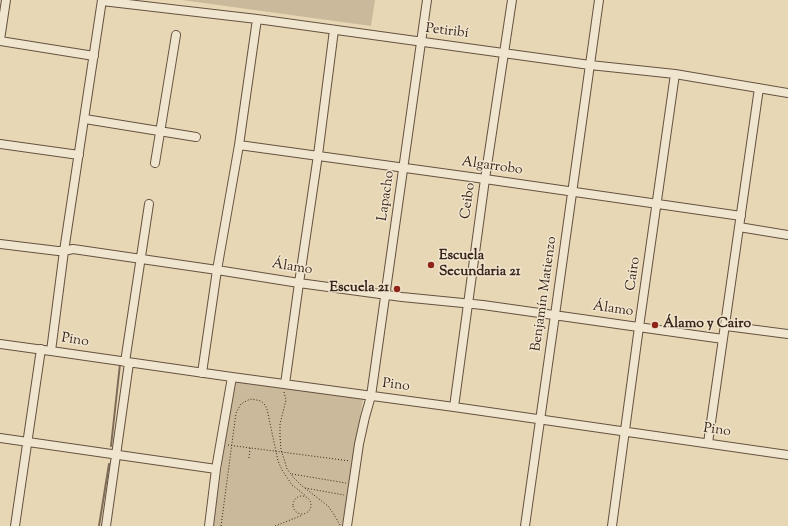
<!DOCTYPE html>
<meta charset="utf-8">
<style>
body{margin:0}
canvas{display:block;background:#e8d7b4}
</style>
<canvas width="788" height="526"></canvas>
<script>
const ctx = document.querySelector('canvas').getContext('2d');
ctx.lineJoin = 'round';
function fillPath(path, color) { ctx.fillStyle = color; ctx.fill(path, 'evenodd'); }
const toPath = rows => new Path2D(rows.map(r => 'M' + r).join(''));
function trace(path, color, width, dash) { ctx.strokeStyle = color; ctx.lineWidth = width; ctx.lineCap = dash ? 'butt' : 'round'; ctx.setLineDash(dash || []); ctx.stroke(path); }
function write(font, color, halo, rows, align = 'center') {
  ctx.font = font + ' "Sorts Mill Goudy",serif'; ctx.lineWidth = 3; ctx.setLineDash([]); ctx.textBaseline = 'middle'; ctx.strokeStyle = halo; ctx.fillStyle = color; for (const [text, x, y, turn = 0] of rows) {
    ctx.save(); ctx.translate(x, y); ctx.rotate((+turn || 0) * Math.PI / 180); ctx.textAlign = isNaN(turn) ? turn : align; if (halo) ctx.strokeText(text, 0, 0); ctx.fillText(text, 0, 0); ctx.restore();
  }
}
fillPath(toPath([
 [182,0,375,0,371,26],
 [239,381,293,389,363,399,353,459,342,526,213,526,234,382]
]), '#cab99a');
trace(toPath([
 [111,446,120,364],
 [99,526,109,464]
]), '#7e6b58', 2);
const street = toPath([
 [102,1,257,19,590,65,675,74,788,93],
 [0,40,6,0],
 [0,41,94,56],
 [85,119,196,137],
 [0,144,79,155],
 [239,145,485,179,741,216],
 [155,163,176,35],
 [739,227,788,235],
 [0,244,58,251,64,251,73,249,217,270,299,283,402,297,483,305,723,339],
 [726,326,788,334],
 [0,344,51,351,232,377,454,407,788,455],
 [51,351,64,251,102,0],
 [125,362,149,204],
 [202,373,217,270,239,145,257,19],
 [285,384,299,283,318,155,334,30],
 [454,407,485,179,512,0],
 [0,438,216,469],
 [708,443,759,88],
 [15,526,41,349],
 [106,526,129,363],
 [209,526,216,469,232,377],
 [347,526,359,444,365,417,371,396,427,0],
 [525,526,555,315,599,0],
 [612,526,639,327,675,74]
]);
trace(street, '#655241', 10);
trace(toPath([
 [284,392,286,400,280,424,280,436,281,450,284,459,287,469,293,477,301,485,328,506,333,513,340,525],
 [228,445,350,461],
 [249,458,250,448],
 [292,474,346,483],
 [305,488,344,495],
 '293 505a9 9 0 1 1 18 0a9 9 0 1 1-18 0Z',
 [221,526,236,413,241,404,248,400,252,399,261,401,265,405,267,409,278,461,282,470,292,485,306,496],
 [275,526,303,515]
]), '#39251b', 1, [1, 2]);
trace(street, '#f0e5ce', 8);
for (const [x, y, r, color] of [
 [431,265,4,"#8f2418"],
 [397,289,4,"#8f2418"],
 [655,325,4,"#8f2418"]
]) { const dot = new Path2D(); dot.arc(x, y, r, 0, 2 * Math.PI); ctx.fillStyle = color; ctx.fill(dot); trace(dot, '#f0e5ce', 1.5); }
write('14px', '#39251b', '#f0e5ce', [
 ["Petiribí",447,32,7],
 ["Algarrobo",492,167,8],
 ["Lapacho",387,196,-82],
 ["Ceibo",469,201,-82],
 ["Álamo",292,268,9],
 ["Cairo",634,274,-82],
 ["Benjamín Matienzo",545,294,-82],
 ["Álamo",613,310,8],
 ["Pino",75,341,9],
 ["Pino",396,386,7],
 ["Pino",717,431,8]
]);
write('bold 14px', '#39251b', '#f0e5ce', [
 ["Escuela",439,257],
 ["Secundaria 21",439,273],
 ["Escuela 21",389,289,"right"],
 ["Álamo y Cairo",663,325]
], 'left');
</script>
